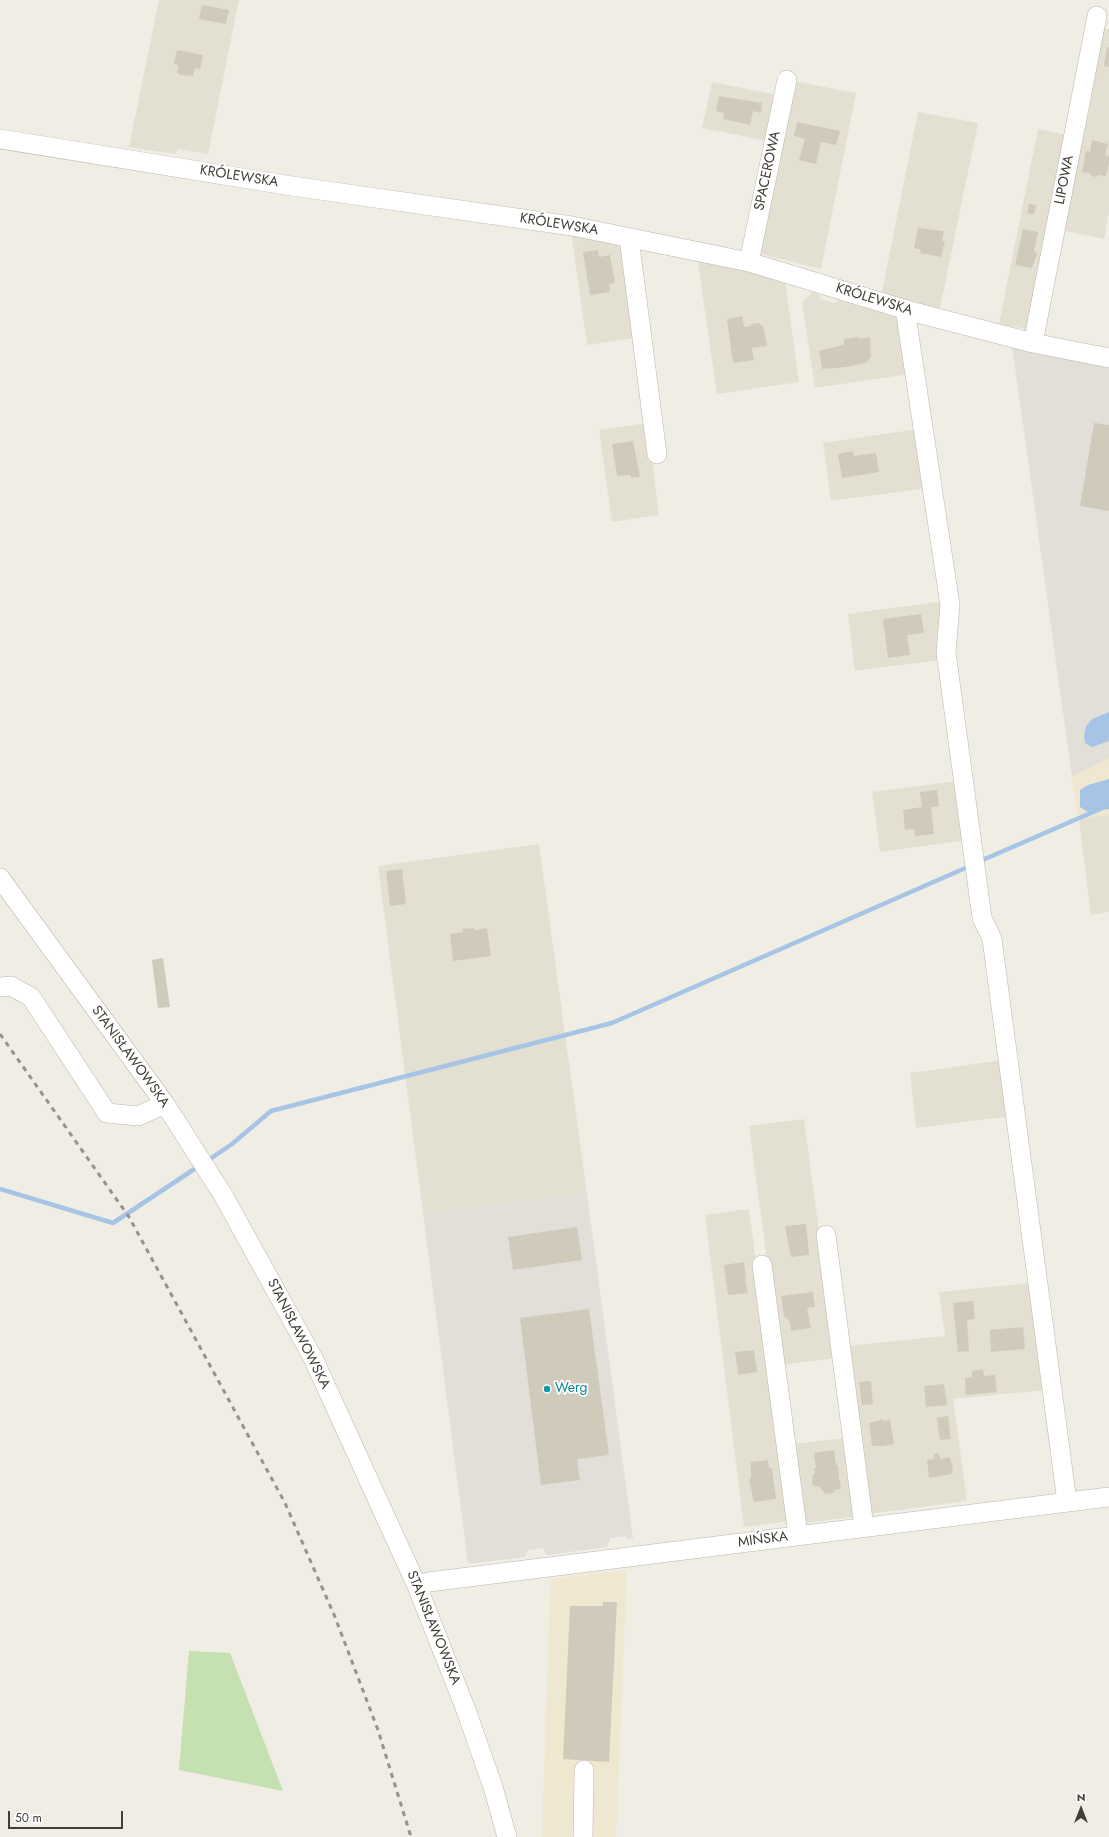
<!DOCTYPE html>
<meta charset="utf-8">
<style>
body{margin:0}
#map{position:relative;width:1109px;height:1837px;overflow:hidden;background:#f0ede4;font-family:Jost,sans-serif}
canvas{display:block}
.north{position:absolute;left:1061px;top:1789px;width:40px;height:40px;-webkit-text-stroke:3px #fff;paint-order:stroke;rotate:0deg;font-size:11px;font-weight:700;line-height:16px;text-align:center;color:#413e35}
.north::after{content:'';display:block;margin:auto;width:14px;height:18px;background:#413e35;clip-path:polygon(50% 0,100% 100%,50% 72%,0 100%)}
.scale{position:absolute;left:8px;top:1811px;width:115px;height:18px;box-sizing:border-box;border:2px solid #413e35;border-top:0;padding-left:5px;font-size:12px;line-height:14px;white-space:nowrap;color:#413e35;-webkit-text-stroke:3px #fff;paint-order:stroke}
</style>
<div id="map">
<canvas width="1109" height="1837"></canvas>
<div class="north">N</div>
<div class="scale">50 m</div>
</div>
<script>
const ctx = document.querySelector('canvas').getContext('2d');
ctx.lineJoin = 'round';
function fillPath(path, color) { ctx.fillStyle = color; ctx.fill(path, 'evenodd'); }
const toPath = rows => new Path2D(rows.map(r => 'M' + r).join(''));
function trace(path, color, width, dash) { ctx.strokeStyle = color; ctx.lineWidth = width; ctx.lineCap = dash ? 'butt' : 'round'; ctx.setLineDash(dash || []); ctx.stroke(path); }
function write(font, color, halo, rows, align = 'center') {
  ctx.font = font + ' Jost,sans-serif'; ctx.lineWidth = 3.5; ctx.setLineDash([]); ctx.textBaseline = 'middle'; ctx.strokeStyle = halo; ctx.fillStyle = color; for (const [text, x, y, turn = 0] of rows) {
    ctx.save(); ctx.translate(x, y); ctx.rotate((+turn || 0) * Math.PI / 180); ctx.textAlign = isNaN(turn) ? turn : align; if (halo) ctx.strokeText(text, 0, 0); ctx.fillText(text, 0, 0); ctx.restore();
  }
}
fillPath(toPath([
 [159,0,239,0,208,154,178,149,175,154,129,147],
 [1102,28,1109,29,1109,211,1104,239,1061,230,1083,120,1088,118,1090,106,1087,104],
 [793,81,856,93,821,269,757,253],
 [712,82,777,95,768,141,702,128],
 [918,112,978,123,939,313,881,297],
 [1038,129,1068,135,1027,329,999,324],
 [571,232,623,246,635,338,587,345],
 [697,257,785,281,799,382,717,394],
 [813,292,818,294,820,299,835,303,838,300,901,318,910,374,815,388,802,302],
 [647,423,659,515,612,522,599,430],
 [918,429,927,488,831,501,823,443],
 [944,601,941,631,937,632,941,660,855,671,848,614],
 [958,781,967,840,880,852,872,792],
 [1109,815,1109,912,1091,915,1079,819],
 [539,844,587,1194,423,1213,378,866],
 [1003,1060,1010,1116,916,1128,910,1073],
 [804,1119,836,1358,781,1365,749,1126],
 [749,1209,791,1521,744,1527,705,1215],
 [1032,1283,1046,1390,953,1399,967,1501,868,1514,846,1346,945,1336,939,1292],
 [846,1438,856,1513,853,1517,803,1523,792,1444]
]), '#e3e0d2');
fillPath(toPath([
 [1109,758,1109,815,1079,819,1072,777],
 [627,1570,616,1837,542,1837,550,1592,552,1579]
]), '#f0e7d1');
fillPath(toPath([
 [1012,345,1109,365,1109,758,1072,777],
 [587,1194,633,1539,627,1539,626,1536,610,1538,607,1547,547,1555,543,1548,528,1550,525,1557,468,1564,423,1213]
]), '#e2dfd9');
fillPath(toPath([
 [189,1651,230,1653,283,1791,179,1770]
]), '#c5e0b1');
fillPath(toPath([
 [1109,712,1109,741,1092,747,1085,743,1084,736,1086,726,1092,719],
 [1109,779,1109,809,1088,812,1080,807,1080,790,1088,785]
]), '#a6c4e6');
trace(toPath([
 [978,862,1109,805],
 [207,1161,232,1144,271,1111,612,1023,970,866],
 [0,1189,113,1223,199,1166]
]), '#a6c4e6', 4.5);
fillPath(toPath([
 [202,5,229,10,226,24,199,19],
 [1107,47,1109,47,1109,67,1104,66],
 [177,50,203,55,200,69,195,68,193,76,180,75,177,72,179,65,174,64],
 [719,96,762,103,761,113,753,111,750,125,723,119,724,113,716,111],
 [797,122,840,131,836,145,821,142,816,164,799,160,805,139,794,136],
 [1092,140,1108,144,1105,155,1109,156,1109,163,1106,176,1099,175,1096,177,1092,176,1090,173,1082,172,1086,151,1090,152],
 [1029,204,1036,205,1034,215,1027,213],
 [918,228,944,231,942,241,945,241,941,257,920,253,921,250,914,248],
 [1023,229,1038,232,1034,251,1037,254,1032,268,1015,265],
 [598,250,599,257,610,255,615,283,609,284,610,292,590,295,583,252],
 [742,316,744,327,751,326,751,324,760,323,760,325,763,325,767,346,752,348,754,360,733,363,727,319],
 [859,337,859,339,870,337,871,357,866,363,846,367,822,369,819,351,839,346,844,344,844,339],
 [1094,423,1109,425,1109,511,1080,506],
 [633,441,640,477,631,478,631,475,617,476,612,444],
 [853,451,854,456,876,453,879,472,842,478,838,454],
 [921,614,924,633,907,635,910,655,888,658,883,619],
 [937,790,939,806,931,807,934,834,915,836,914,829,905,830,903,810,922,807,920,792],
 [402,869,406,904,390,906,386,871],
 [474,928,474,930,487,928,491,956,453,961,450,934,463,932,462,929],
 [163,958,170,1007,158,1008,152,960],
 [806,1224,809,1255,791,1257,785,1226],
 [577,1227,582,1260,513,1270,508,1237],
 [744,1262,746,1279,745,1279,748,1293,728,1295,724,1265],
 [813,1292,815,1307,807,1308,811,1328,791,1331,789,1320,784,1316,781,1296],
 [973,1301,975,1319,967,1320,969,1351,958,1352,953,1303],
 [589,1309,609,1455,577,1459,580,1480,541,1485,520,1318],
 [1023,1327,1025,1349,991,1352,990,1330],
 [754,1350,757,1372,738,1375,735,1352],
 [983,1369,984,1376,995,1375,997,1392,966,1395,965,1378,972,1377,972,1371],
 [871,1381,873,1404,862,1405,859,1382],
 [944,1384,947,1405,926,1407,924,1386],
 [948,1416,951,1439,940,1440,937,1418],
 [883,1419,883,1421,890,1420,894,1444,883,1446,872,1446,869,1423],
 [834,1450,836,1465,838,1465,839,1480,840,1480,841,1489,834,1490,834,1493,825,1494,819,1486,814,1487,812,1482,813,1474,815,1474,814,1468,816,1468,814,1453],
 [939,1453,940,1459,950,1457,951,1463,953,1463,952,1474,929,1478,927,1460,934,1459,934,1454],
 [768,1460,769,1468,772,1468,776,1499,754,1502,749,1479,751,1479,751,1462],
 [603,1602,617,1602,609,1762,563,1759,570,1606,603,1606]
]), '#d0cabb');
const minor = toPath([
 [0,139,292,186,572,226,749,262,910,311,1033,343,1109,358],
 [629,238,657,454],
 [749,262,787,80],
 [905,309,950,605,946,652,982,918,992,939,1067,1502],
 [1033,343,1097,16],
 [0,878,165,1104,223,1195,313,1358,417,1586,466,1710,493,1787,507,1837],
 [0,987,11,986,31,997,107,1113,138,1116,165,1104],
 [826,1235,864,1527],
 [762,1265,798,1535],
 [417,1586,429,1582,1109,1497],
 [583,1837,584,1770]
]);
trace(minor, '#bab6a8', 20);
trace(minor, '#fff', 19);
trace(toPath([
 [0,1034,129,1217,285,1503,335,1617,378,1730,411,1837]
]), '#939393', 3, [5, 5]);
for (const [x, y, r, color] of [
 [547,1389,4,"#0f9aa8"]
]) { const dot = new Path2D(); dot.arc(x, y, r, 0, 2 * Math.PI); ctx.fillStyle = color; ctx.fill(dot); trace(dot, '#fff', 1.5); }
write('14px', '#413e35', '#fff', [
 ["SPACEROWA",768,171,-78],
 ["KRÓLEWSKA",239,177,9],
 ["LIPOWA",1065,180,-79],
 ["KRÓLEWSKA",559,225,9],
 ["KRÓLEWSKA",874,300,17],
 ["STANISŁAWOWSKA",130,1057,54],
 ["STANISŁAWOWSKA",298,1334,63],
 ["MIŃSKA",763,1540,-7],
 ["STANISŁAWOWSKA",433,1628,68]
]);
write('14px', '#0d838f', '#fff', [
 ["Werg",555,1389]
], 'left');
</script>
